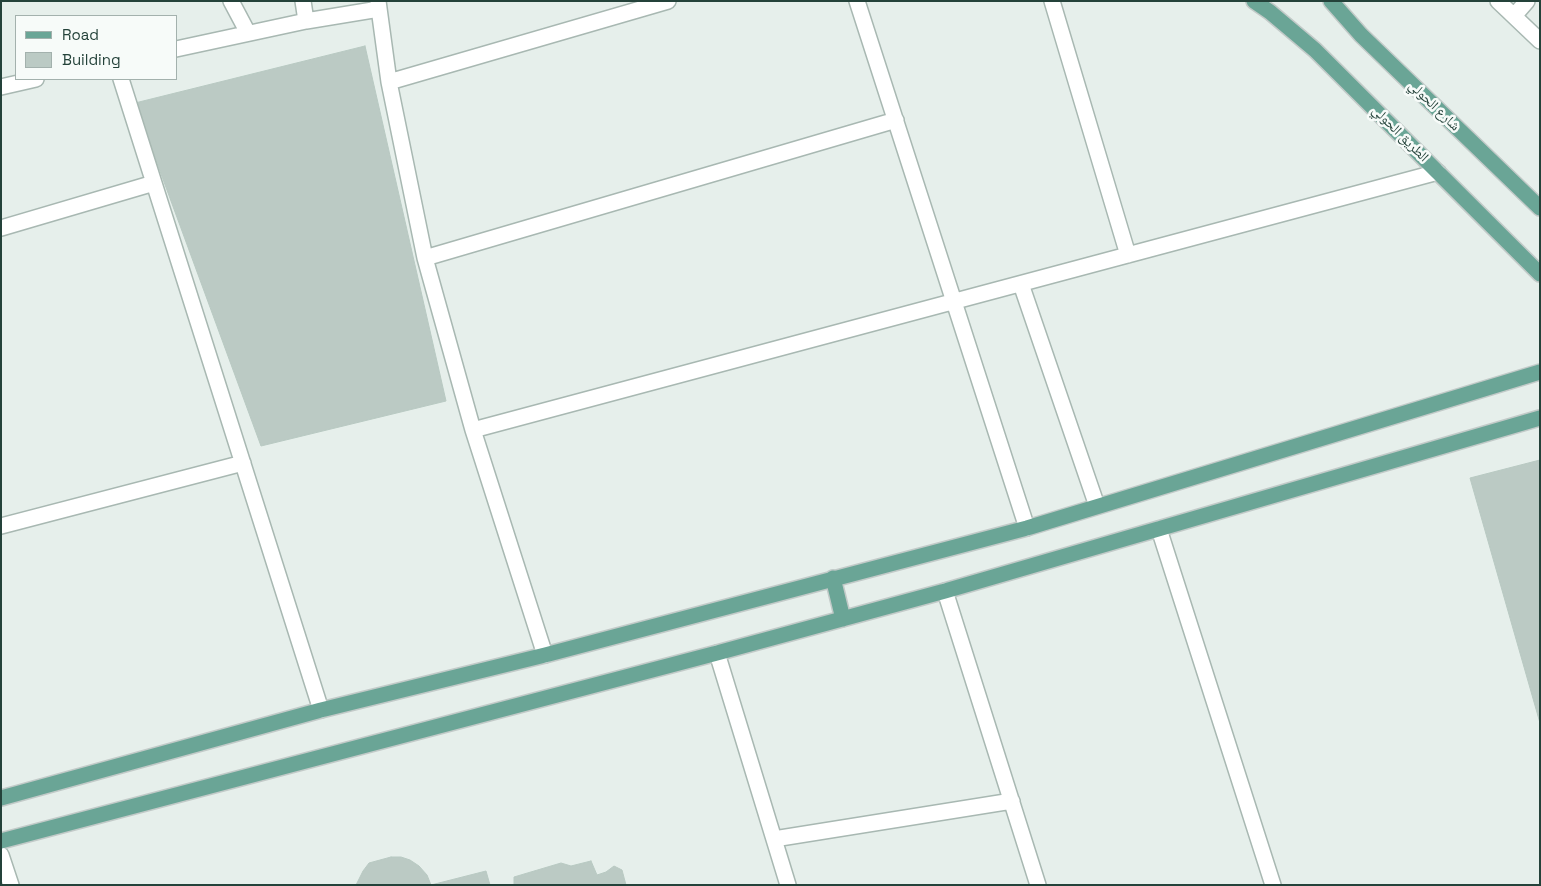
<!DOCTYPE html>
<meta charset="utf-8">
<style>
body{margin:0}
#map{position:relative;width:1541px;height:886px;overflow:hidden;background:#e6efeb;font-family:"Space Grotesk",sans-serif}
canvas{display:block}
.frame{position:absolute;inset:0;border:2px solid #24423a;pointer-events:none}
.legend{position:absolute;left:15px;top:15px;width:162px;height:65px;box-sizing:border-box;background:#f7fbf9;border:1px solid #a3b1ad;margin:0;padding:6px 9px;list-style:none;font-size:15px;color:#24423a}
.legend li{display:flex;align-items:center;gap:10px;height:25px}
.legend b{width:25px;border:1px solid #a3b1ad}
</style>
<div id="map">
<canvas width="1541" height="886"></canvas>
<div class="frame"></div>
<ul class="legend">
<li><b style="height:6px;background:#6aa596"></b>Road</li>
<li><b style="height:14px;background:#bbcac4"></b>Building</li>
</ul>
</div>
<script>
const ctx = document.querySelector('canvas').getContext('2d');
ctx.lineJoin = 'round';
function fillPath(path, color) { ctx.fillStyle = color; ctx.fill(path, 'evenodd'); }
const toPath = rows => new Path2D(rows.map(r => 'M' + r).join(''));
function trace(path, color, width, dash) { ctx.strokeStyle = color; ctx.lineWidth = width; ctx.lineCap = dash ? 'butt' : 'round'; ctx.setLineDash(dash || []); ctx.stroke(path); }
function write(font, color, halo, rows, align = 'center') {
  ctx.font = font + ' "Space Grotesk","Noto Naskh Arabic",sans-serif'; ctx.lineWidth = 5; ctx.setLineDash([]); ctx.textBaseline = 'middle'; ctx.strokeStyle = halo; ctx.fillStyle = color; for (const [text, x, y, turn = 0] of rows) {
    ctx.save(); ctx.translate(x, y); ctx.rotate((+turn || 0) * Math.PI / 180); ctx.textAlign = isNaN(turn) ? turn : align; if (halo) ctx.strokeText(text, 0, 0); ctx.fillText(text, 0, 0); ctx.restore();
  }
}
const building = toPath([
 [365,46,446,401,261,446,135,103,365,46],
 [1540,460,1540,723,1470,478,1540,460],
 [391,857,401,857,410,860,419,866,427,875,431,885,486,871,490,885,356,885,363,871,369,863,391,857],
 [591,861,597,875,606,872,614,866,622,870,626,885,514,885,514,877,561,863,571,866,591,861]
]);
fillPath(building, '#bbcac4');
trace(building, '#b8c9c2', 1);
const minor = toPath([
 [231,1,248,33],
 [303,1,306,21],
 [378,1,389,82,425,258,473,430,545,655],
 [857,1,1027,528],
 [1052,1,1128,255],
 [1498,1,1540,41],
 [1514,16,1527,1],
 [176,49,306,21,379,9],
 [121,79,321,710],
 [389,82,668,1],
 [1,87,36,79],
 [1,228,154,183],
 [425,258,896,120],
 [1021,284,1097,506],
 [473,430,1438,172],
 [1,526,243,463],
 [1159,529,1273,885],
 [945,591,1038,885],
 [717,653,788,885],
 [774,839,1012,801],
 [1,855,11,885]
]);
const major = toPath([
 [1254,1,1270,12,1315,50,1540,274],
 [1331,1,1361,35,1540,208],
 [833,578,843,619],
 [1,798,321,710,545,655,1027,528,1540,372],
 [1,841,717,653,945,591,1540,418]
]);
trace(minor, '#a8b8b2', 18);
trace(major, '#c2cac8', 18);
trace(minor, '#fff', 15);
trace(major, '#6aa596', 15);
write('14px', '#24423a', '#f7fbf9', [
 ["شارع الحولي",1434,106,44],
 ["الطريق الحولي",1400,134,45]
]);
</script>
